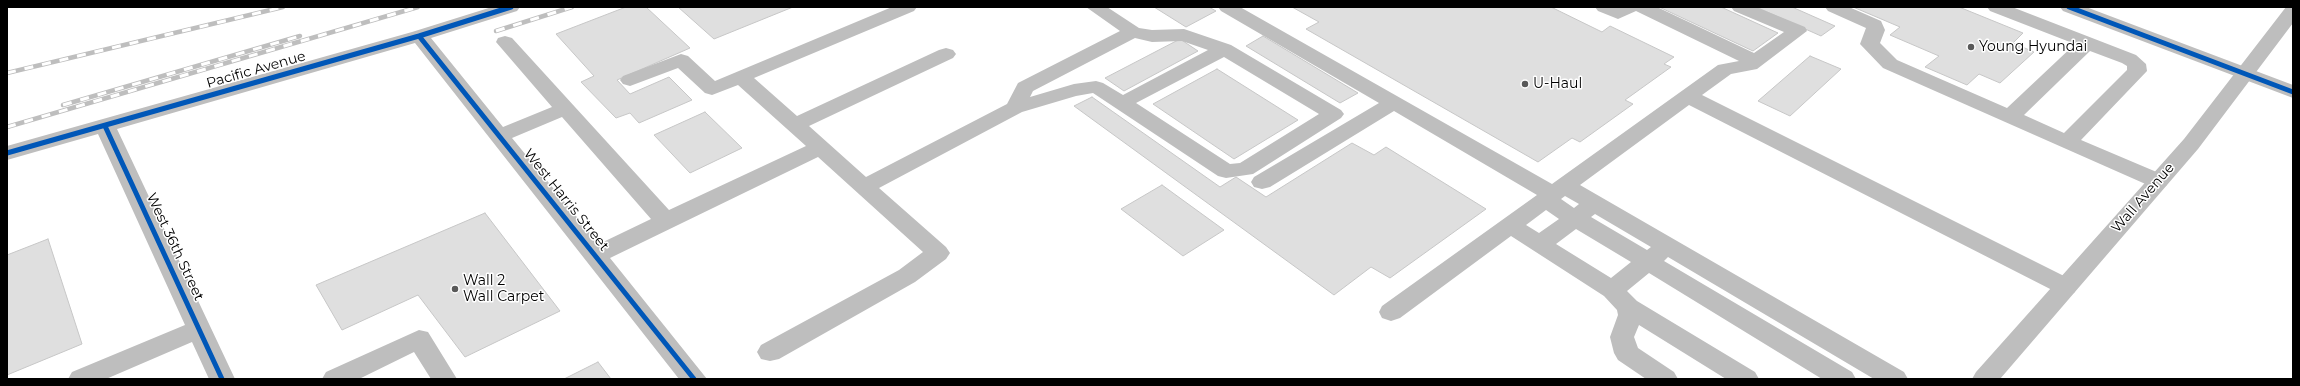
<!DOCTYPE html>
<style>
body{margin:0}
#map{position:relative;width:2300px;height:386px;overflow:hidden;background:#fff;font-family:Montserrat,sans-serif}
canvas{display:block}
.frame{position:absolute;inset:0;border:8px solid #000;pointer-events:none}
</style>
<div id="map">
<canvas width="2300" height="386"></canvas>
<div class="frame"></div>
</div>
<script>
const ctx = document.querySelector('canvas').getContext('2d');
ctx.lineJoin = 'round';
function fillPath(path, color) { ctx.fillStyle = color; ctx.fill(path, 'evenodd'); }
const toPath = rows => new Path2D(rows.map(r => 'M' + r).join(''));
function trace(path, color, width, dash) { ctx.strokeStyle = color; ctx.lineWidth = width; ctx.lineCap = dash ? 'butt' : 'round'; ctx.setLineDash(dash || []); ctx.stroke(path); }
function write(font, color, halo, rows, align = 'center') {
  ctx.font = font + ' Montserrat,sans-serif'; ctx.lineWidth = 3; ctx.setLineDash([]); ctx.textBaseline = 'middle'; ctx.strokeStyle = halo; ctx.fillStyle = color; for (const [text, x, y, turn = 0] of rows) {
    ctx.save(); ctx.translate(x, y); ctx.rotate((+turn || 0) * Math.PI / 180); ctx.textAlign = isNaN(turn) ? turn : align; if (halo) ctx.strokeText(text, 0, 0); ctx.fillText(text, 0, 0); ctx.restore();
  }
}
const building = toPath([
 [626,7,646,7,690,48,617,80,630,94,669,77,692,100,639,123,630,113,616,118,581,82,594,76,556,34,626,7],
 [678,7,793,7,714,39,678,7],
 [1154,7,1209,7,1216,11,1186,27,1154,7],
 [1292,7,1551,7,1602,32,1610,26,1674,57,1664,64,1671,67,1625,100,1633,104,1580,142,1572,138,1538,162,1306,29,1319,22,1292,7],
 [1659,7,1721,7,1778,33,1753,51,1659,7],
 [1756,7,1792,7,1835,26,1821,36,1756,7],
 [1853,7,1959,7,2023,33,2013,43,2034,52,2000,83,1979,74,1967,85,1925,67,1939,56,1890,35,1900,27,1853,7],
 [1263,36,1358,93,1340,103,1246,46,1263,36],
 [1180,39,1198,51,1124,91,1105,78,1180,39],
 [1810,56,1841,69,1790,116,1758,101,1810,56],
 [1217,69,1298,120,1234,159,1153,104,1217,69],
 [1092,97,1220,187,1236,177,1266,197,1352,143,1374,155,1386,147,1486,209,1390,278,1371,267,1334,295,1074,106,1092,97],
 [705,112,742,148,690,173,654,135,705,112],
 [1162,185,1224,230,1183,256,1121,209,1162,185],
 [485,213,560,311,465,357,418,295,342,330,316,285,485,213],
 [48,239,82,344,7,375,7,255,48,239],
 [598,362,611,379,564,379,598,362]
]);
fillPath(building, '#dfdfdf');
trace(building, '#c7c7c7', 1);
fillPath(toPath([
 [492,7,520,7,517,11,431,38,503,127,552,107,496,42,498,38,505,36,512,38,669,210,806,146,738,85,712,95,705,93,678,68,630,86,623,84,620,80,623,76,681,54,688,56,715,81,892,7,917,7,914,11,754,78,797,116,939,50,946,48,953,50,956,54,953,58,809,126,866,177,1007,104,1018,83,1120,31,1086,7,1107,7,1139,28,1152,30,1184,29,1231,45,1341,110,1344,114,1341,118,1253,174,1226,178,1218,176,1093,93,1076,96,1022,112,879,188,946,247,950,253,946,259,915,282,779,359,770,361,761,359,757,352,761,345,899,270,923,252,818,157,610,258,707,379,679,379,415,43,117,129,235,379,209,379,192,342,106,379,68,379,72,372,185,325,98,134,7,160,7,146,412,32,492,7],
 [1135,38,1152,42,1182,41,1208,50,1123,95,1103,83,1096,81,1074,84,1030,97,1033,91,1135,38],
 [1224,57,1319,114,1240,163,1230,164,1136,103,1224,57],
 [562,117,651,219,599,244,512,138,562,117],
 [1218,7,1240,7,1552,184,1718,65,1739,61,1636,11,1618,19,1598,11,1595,7,1657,7,1754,53,1784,32,1734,11,1731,7,1756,7,1805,27,1807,31,1757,69,1731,74,1702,95,2074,281,2078,287,2074,293,2066,295,2058,293,1689,105,1580,185,1904,372,1908,379,1874,379,1668,257,1664,261,1852,372,1856,379,1822,379,1649,273,1627,291,1637,301,1755,372,1759,379,1726,379,1639,325,1634,337,1638,348,1674,372,1678,379,1646,379,1618,360,1614,353,1610,337,1618,315,1617,310,1604,296,1511,236,1400,318,1391,321,1382,318,1379,312,1382,306,1537,195,1394,111,1270,187,1262,189,1254,187,1251,182,1254,177,1379,103,1221,11,1218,7],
 [1565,196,1579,204,1574,208,1561,199,1565,196],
 [1546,210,1559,219,1539,233,1526,225,1546,210],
 [1595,214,1651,247,1647,250,1591,217,1595,214],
 [1576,229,1631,262,1611,278,1556,244,1576,229],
 [1825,7,1849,7,1881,21,1885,30,1880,43,1897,60,2007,108,2075,44,1990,11,1987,7,2012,7,2136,55,2146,64,2147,71,2081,140,2166,176,2169,181,2166,186,2158,188,2150,186,1883,68,1860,44,1866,28,1828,11,1825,7],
 [2090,51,2122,63,2127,66,2127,70,2064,133,2024,115,2090,51],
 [2060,7,2086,7,2293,85,2293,98,2063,11,2060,7],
 [419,330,428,332,457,379,431,379,414,352,359,379,322,379,326,372,419,330]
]), '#bebebe');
fillPath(toPath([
 [2286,7,2293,7,2293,23,2198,149,2000,379,1972,379,1976,372,2184,139,2286,7]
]), '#bebebe');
const rail = toPath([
 [496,31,572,7],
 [7,73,283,7],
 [63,105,300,36],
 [7,127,418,7]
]);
trace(rail, '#bebebe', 4.5);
trace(rail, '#fff', 3, [9]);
trace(toPath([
 [2069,7,2293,92],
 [419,36,694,379],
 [105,126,222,379],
 [7,153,419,36,511,7]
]), '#0057b8', 5);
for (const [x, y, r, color] of [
 [1971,47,4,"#595959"],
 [1525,84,4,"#595959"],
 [455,289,4,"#595959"]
]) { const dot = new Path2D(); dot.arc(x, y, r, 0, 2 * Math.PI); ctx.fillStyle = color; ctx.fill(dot); trace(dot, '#fff', 1.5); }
write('14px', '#000', '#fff', [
 ["Young Hyundai",1979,47],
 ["U-Haul",1533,84],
 ["Wall 2",463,281],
 ["Wall Carpet",463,297]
], 'left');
write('14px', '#000', '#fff', [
 ["Pacific Avenue",256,70,-16],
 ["Wall Avenue",2143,198,-49],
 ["West Harris Street",566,200,51],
 ["West 36th Street",175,247,65]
]);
</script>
